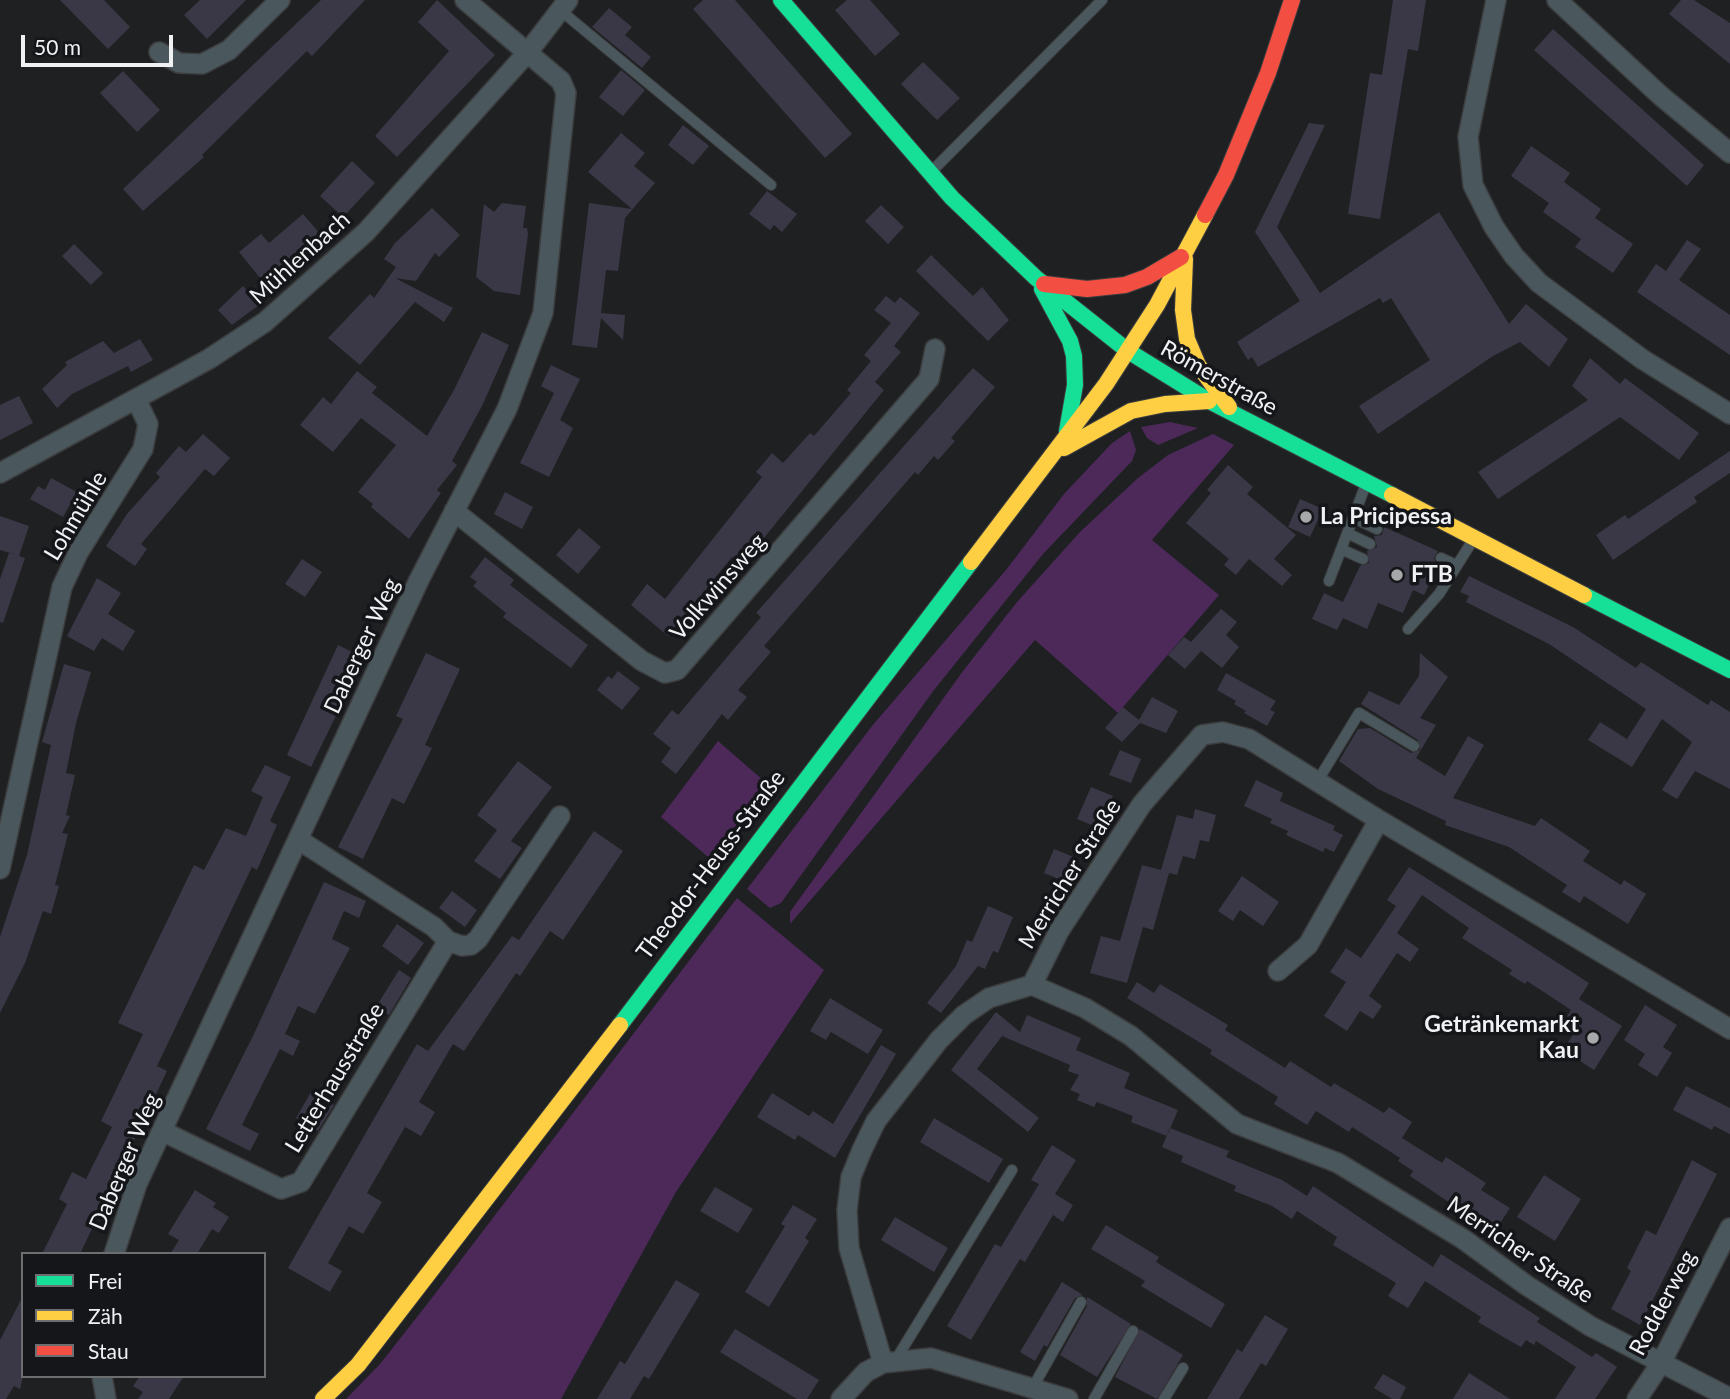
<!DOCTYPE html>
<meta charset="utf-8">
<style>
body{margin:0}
#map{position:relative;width:1730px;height:1399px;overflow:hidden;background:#1e2022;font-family:Lato,sans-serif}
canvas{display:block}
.legend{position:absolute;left:21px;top:1252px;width:245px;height:126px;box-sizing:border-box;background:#141619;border:2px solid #6c6e70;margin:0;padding:9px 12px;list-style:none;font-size:21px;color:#eff1f3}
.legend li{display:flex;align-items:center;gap:14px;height:35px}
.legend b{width:35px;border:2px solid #6c6e70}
.scale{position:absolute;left:21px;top:35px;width:152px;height:32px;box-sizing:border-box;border:4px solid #eff1f3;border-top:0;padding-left:9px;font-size:21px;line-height:24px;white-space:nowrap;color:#eff1f3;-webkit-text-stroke:5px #141619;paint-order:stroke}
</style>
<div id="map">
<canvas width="1730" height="1399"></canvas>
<ul class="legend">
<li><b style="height:9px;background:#16e098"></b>Frei</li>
<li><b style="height:9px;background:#ffcf43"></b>Zäh</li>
<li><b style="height:9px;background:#f24e42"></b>Stau</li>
</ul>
<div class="scale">50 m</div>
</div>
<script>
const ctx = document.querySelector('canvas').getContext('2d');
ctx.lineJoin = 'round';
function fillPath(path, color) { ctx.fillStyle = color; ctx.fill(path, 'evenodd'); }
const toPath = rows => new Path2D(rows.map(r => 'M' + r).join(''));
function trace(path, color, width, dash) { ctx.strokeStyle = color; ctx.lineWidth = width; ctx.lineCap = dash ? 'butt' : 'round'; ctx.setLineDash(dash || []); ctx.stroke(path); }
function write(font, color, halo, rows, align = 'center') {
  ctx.font = font + ' Lato,sans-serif'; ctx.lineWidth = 7; ctx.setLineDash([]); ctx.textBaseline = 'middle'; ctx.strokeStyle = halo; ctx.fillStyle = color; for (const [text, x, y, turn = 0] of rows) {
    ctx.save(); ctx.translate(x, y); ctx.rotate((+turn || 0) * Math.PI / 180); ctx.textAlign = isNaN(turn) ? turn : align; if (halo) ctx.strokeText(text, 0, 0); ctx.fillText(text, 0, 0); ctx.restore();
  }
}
fillPath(toPath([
 [1170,422,1198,428,1158,445,1147,438,1141,427],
 [1130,431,1136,450,1132,461,1043,554,934,690,781,903,770,908,747,889,872,726,1006,570,1064,494,1112,443],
 [1213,434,1234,445,1152,540,1219,595,1118,713,1035,640,790,924,790,912,963,671,1017,602,1080,532,1138,478,1168,455],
 [718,741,771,787,714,862,661,817],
 [737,898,824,970,676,1192,561,1399,346,1399,380,1364,428,1303]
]), '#4d295a');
fillPath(toPath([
 [60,0,104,0,130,27,108,49],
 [200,0,246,0,207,39,184,15],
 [321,0,365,0,312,56,307,51,202,155,204,157,143,211,123,189],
 [437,0,495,55,397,157,375,136,449,51,418,22],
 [703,0,735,0,852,134,825,158,693,9],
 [847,0,870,0,900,34,875,56,835,10],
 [1393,0,1426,0,1418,51,1408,49,1380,219,1348,214,1370,73,1382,75],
 [1681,0,1694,0,1730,23,1730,64,1669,14],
 [609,8,632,27,625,35,651,57,642,68,592,27],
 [1553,29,1704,165,1687,186,1534,50],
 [923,62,960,98,937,120,901,84],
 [621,70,645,90,623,116,599,97],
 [123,71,160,110,137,132,100,93],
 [1309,123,1325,125,1277,227,1320,293,1439,212,1509,324,1526,304,1568,339,1549,367,1520,342,1493,356,1378,434,1359,406,1430,360,1391,298,1383,303,1380,298,1258,367,1252,357,1248,360,1237,342,1300,301,1255,232],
 [683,125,709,146,693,165,668,145],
 [621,133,645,153,634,166,655,183,625,218,618,271,606,270,601,313,625,315,623,340,601,318,597,348,572,345,589,203,632,209,588,172],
 [1531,146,1570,173,1564,182,1601,209,1595,218,1633,244,1613,273,1575,247,1581,239,1543,212,1549,203,1511,176],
 [352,161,375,183,343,217,320,196],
 [767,191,797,214,782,232,774,225,770,230,749,214],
 [502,203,526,206,523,228,527,228,528,234,520,295,494,291,476,277,484,204,494,212],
 [881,205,904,227,888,244,865,221],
 [432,208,460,235,439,257,435,253,416,281,395,278,453,308,444,322,415,302,360,365,328,338,370,294,374,298,396,267,384,259,395,243],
 [303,214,322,236,264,283,239,252,261,234,269,243],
 [1687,240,1701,249,1679,280,1730,315,1730,355,1637,292,1656,264,1666,271],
 [74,244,103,273,91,285,62,256],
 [931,255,973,296,982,287,1009,320,988,341,916,271],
 [243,286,259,305,232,325,218,310],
 [886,296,895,303,900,297,920,313,894,346,901,352,875,382,884,390,742,565,732,557,668,636,631,605,647,584,665,599,762,477,756,472,772,453,783,463,810,433,814,436,851,393,847,390,871,361,864,355,891,323,874,310],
 [482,332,509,345,482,406,452,461,457,465,437,490,441,493,409,539,371,507,373,504,358,492,396,445,361,418,333,452,300,425,323,397,331,404,357,371,377,387,372,393,427,436,454,390],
 [140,339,153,360,131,372,128,366,72,394,57,408,42,389,67,365,65,362,103,341,114,353],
 [1590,358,1620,384,1625,378,1699,433,1679,460,1620,417,1498,499,1478,472,1588,400,1572,386],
 [551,365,580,379,560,420,573,428,549,477,520,463,554,393,541,386],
 [973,368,995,387,951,438,955,441,938,460,934,456,918,475,915,472,764,646,771,652,738,690,747,697,728,720,722,714,676,774,661,762,671,748,653,734,672,710,678,715,761,617,756,613],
 [19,396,33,423,0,440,0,405],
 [203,434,230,458,214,476,205,469,141,544,147,549,135,566,106,546,127,514,160,477,156,473,179,446,186,452],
 [1730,451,1730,473,1694,497,1697,502,1613,560,1596,535,1625,515,1628,519],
 [1228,465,1253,487,1247,494,1296,535,1274,559,1292,575,1282,586,1249,559,1236,575,1224,565,1229,559,1186,523,1211,493,1207,490],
 [51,478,77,492,63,517,30,499,38,486,45,490],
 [505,492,533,507,522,529,494,514],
 [1300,499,1323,509,1310,537,1288,527],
 [0,516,29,526,19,556,25,558,3,623,0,622,0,579,9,553,17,555,0,550],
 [1384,527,1438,551,1434,558,1437,567,1427,572,1431,581,1424,595,1413,590,1403,613,1378,603,1367,629,1343,618,1337,630,1312,619,1324,593,1343,602,1360,566,1369,563,1367,551,1377,547,1374,536,1382,535],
 [579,528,601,547,578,574,556,555],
 [485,557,514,580,510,585,588,645,571,668,503,617,506,613,473,586,477,582,470,577],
 [302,559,322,572,305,597,285,584],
 [1469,576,1573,627,1636,668,1641,662,1708,705,1711,700,1730,712,1730,789,1695,771,1677,799,1662,790,1692,742,1662,719,1632,767,1588,740,1600,722,1627,739,1646,709,1549,644,1466,602,1469,596,1460,592],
 [97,578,121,593,108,614,135,631,123,651,102,638,94,651,67,636],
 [1221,609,1237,622,1226,635,1239,647,1222,668,1201,651,1185,669,1168,655,1184,637,1191,642],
 [338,645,364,658,311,767,287,755],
 [426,653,460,669,425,745,432,748,404,804,392,798,363,859,338,847,403,719,396,716],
 [1420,653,1448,677,1420,718,1436,725,1416,758,1445,776,1468,736,1484,745,1453,798,1535,826,1541,818,1590,851,1583,861,1621,885,1624,880,1646,894,1628,924,1584,896,1580,903,1562,892,1567,885,1509,847,1445,825,1446,821,1378,789,1339,761,1358,729,1370,728,1411,753,1420,750,1418,740,1361,704,1369,691,1399,705,1419,676],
 [64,664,91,672,76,723,66,773,75,775,66,815,70,816,62,833,68,834,55,885,59,886,51,914,43,911,25,963,0,1013,0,937,27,855,51,745,42,742],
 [618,671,640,688,622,710,597,690,608,676,612,679],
 [1226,673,1276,701,1270,710,1275,712,1267,726,1244,713,1246,711,1234,704,1236,701,1217,690],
 [1152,697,1178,711,1166,733,1140,723,1122,742,1105,728,1123,707,1139,720],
 [1120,750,1141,759,1131,783,1109,775],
 [518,761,552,787,511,841,522,848,500,879,474,861,497,830,477,815],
 [265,765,291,777,270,821,277,825,257,870,252,867,157,1066,167,1071,80,1254,42,1254,67,1204,59,1199,72,1172,86,1179,112,1127,101,1121,143,1034,118,1023,194,865,204,870,226,828,246,836,263,797,251,791],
 [1256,780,1283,793,1280,801,1335,826,1333,830,1343,835,1334,852,1325,848,1323,852,1286,835,1288,831,1270,823,1272,819,1244,806],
 [1091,787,1113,796,1099,828,1077,819],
 [1195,809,1216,815,1209,842,1200,840,1195,859,1183,856,1177,875,1169,873,1153,930,1143,927,1127,983,1090,973,1101,936,1120,941,1142,865,1161,870,1177,815,1193,819],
 [594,831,623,851,563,940,550,931,520,976,516,973,464,1051,453,1044,419,1102,435,1112,421,1136,405,1127,367,1193,382,1202,363,1234,349,1226,328,1263,342,1271,330,1292,288,1268,417,1044,428,1051,512,936,519,940],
 [1054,849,1076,858,1066,882,1044,873],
 [1409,867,1589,983,1579,999,1622,1026,1594,1070,1563,1050,1578,1027,1565,1020,1571,1010,1527,981,1525,984,1509,974,1512,970,1462,938,1469,928,1422,895,1397,933,1419,949,1410,962,1397,953,1369,996,1382,1006,1373,1019,1360,1011,1347,1031,1324,1016,1346,982,1330,972,1346,948,1361,958,1396,906,1387,900],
 [1242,876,1279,902,1263,926,1240,910,1233,921,1218,911],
 [324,882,366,901,359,918,344,911,332,939,350,948,315,1014,298,1006,285,1034,300,1041,293,1056,280,1049,242,1125,259,1134,250,1151,206,1129,253,1036],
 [452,891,477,910,465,927,439,908],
 [988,906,1013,917,998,953,993,951,985,969,978,966,941,1013,927,1003,956,966,967,940,972,942],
 [397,924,424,943,408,965,382,946],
 [399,970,411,978,389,1015,376,1007],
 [1137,982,1154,993,1160,984,1228,1025,1225,1030,1285,1068,1290,1061,1331,1087,1334,1083,1384,1113,1389,1107,1412,1122,1402,1138,1442,1163,1446,1157,1486,1183,1481,1190,1510,1208,1495,1231,1490,1230,1410,1176,1413,1171,1398,1161,1400,1158,1352,1127,1349,1132,1316,1111,1307,1125,1274,1104,1278,1097,1210,1054,1212,1050,1127,998],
 [830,998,883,1030,868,1054,831,1032,826,1040,810,1031],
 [1645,1005,1677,1025,1663,1047,1672,1053,1657,1077,1638,1065,1645,1054,1624,1040],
 [996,1012,1020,1032,1027,1015,1081,1038,1076,1050,1130,1073,1124,1088,1178,1110,1167,1136,1131,1122,1133,1116,1097,1102,1094,1107,1077,1100,1080,1094,1070,1090,1079,1075,1068,1071,1070,1065,1002,1036,977,1069,1039,1118,1028,1132,951,1070],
 [881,1045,896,1054,835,1158,798,1135,795,1140,757,1117,772,1093,809,1116,813,1111,833,1124],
 [1686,1086,1730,1108,1730,1134,1714,1126,1712,1130,1673,1110],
 [311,1092,334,1105,318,1131,296,1118],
 [934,1118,1003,1159,989,1183,920,1142],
 [1170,1128,1229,1151,1226,1157,1282,1180,1307,1196,1313,1186,1433,1267,1441,1254,1540,1318,1537,1322,1592,1357,1596,1353,1617,1367,1595,1399,1555,1399,1576,1367,1536,1341,1534,1345,1526,1340,1521,1347,1505,1338,1478,1322,1481,1317,1425,1281,1408,1308,1388,1296,1396,1283,1333,1245,1337,1237,1297,1211,1292,1219,1272,1206,1234,1191,1236,1186,1181,1162,1183,1156,1162,1147],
 [1052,1145,1076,1160,1055,1194,1073,1205,1063,1222,1053,1215,1025,1262,1020,1259,971,1340,947,1326,995,1244,1001,1247,1039,1184,1031,1180],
 [1692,1160,1717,1174,1640,1325,1611,1309,1631,1271,1627,1268,1646,1230,1656,1235],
 [1544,1175,1581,1199,1555,1241,1517,1217],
 [715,1187,753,1209,738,1233,700,1211],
 [195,1190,216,1203,213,1207,229,1217,219,1233,212,1229,197,1254,170,1254,179,1240,168,1234],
 [793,1205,817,1219,805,1238,809,1241,769,1307,745,1292,785,1226,781,1224],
 [895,1217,948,1248,934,1272,881,1240],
 [1106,1225,1159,1257,1156,1262,1225,1304,1211,1328,1141,1286,1145,1281,1091,1249],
 [676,1280,700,1294,649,1379,644,1376,630,1399,597,1399,620,1361,625,1364],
 [1062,1282,1083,1295,1075,1298,1047,1347,1044,1345,1035,1361,1020,1352],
 [23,1296,23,1376,20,1389,14,1386,6,1399,0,1399,0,1340],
 [1087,1297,1131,1324,1097,1377,1060,1355,1087,1306],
 [1265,1315,1288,1329,1266,1366,1261,1363,1239,1399,1207,1399,1237,1349,1242,1352],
 [735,1329,819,1380,807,1399,797,1399,720,1352],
 [1140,1329,1183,1355,1157,1399,1115,1377],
 [1469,1373,1510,1399,1453,1399],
 [1383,1374,1406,1387,1400,1399,1392,1399,1374,1388],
 [140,1376,184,1376,169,1399,138,1399,143,1392,133,1386]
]), '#3a3846');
const lane = toPath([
 [560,10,771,185],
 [930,173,1102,0],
 [1354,518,1377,529],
 [1349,534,1370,544],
 [1343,550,1363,559],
 [1441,558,1456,565],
 [1434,574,1448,580],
 [1329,581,1366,484],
 [1408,629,1439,594,1473,540],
 [1317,782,1359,713,1414,746],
 [895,1361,1012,1170],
 [1033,1387,1081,1302],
 [1094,1399,1133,1331],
 [1164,1399,1183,1368]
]);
const street = toPath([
 [1496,0,1468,137,1473,185,1494,227,1514,256,1539,283,1642,359,1730,414],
 [1557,0,1661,96,1730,153],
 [159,52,179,63,202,64,229,50,280,0],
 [0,473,209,359,265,322,366,232,528,52,568,0],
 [454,511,642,661,665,673,677,670,929,379,935,349],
 [299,840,434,927,448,941],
 [0,869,62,587,78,553,143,449,148,424,136,399],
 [1278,971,1308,945,1379,820],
 [1032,985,1059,931,1142,804,1202,735,1223,732,1249,739,1379,820,1730,1029],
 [1032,985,1085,1008,1131,1036,1237,1124,1338,1163,1463,1239,1526,1285,1590,1326,1730,1398],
 [162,1131,281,1189,301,1182,448,941,462,946,471,945,478,939,560,816],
 [114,1254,137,1184,419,580,507,409,543,313,566,93,561,81,465,0],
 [883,1363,849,1248,847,1210,851,1177,862,1150,876,1121,939,1040,964,1015,989,998,1032,985],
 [102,1376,106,1399],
 [841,1399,866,1372,883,1363,931,1358,1068,1399],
 [1637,1399,1661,1363,1730,1228]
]);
const fast = toPath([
 [781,0,952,198,1036,278,1128,351,1209,401,1392,495],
 [1042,289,1070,341,1074,356,1075,385,1067,431],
 [1584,595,1730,670],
 [620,1025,971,562]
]);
const slow = toPath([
 [1185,259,1183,310,1187,339,1198,365,1229,407],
 [1064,448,1131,411,1165,404,1209,401],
 [1392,495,1584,595],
 [971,562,1106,384,1157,305,1205,215],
 [323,1399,358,1365,620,1025]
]);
const jam = toPath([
 [1205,215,1226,175,1268,73,1292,0],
 [1044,284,1087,289,1125,285,1147,277,1181,257]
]);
trace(lane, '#3c3d3e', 12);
trace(street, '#3c3d3e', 22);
trace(fast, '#3c3d3e', 18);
trace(slow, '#3c3d3e', 18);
trace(jam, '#3c3d3e', 18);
trace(lane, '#4a575d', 10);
trace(street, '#4a575d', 19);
trace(fast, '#16e098', 16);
trace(slow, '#ffcf43', 16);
trace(jam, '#f24e42', 16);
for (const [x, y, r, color] of [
 [1306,517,7,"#a6a8aa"],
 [1397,575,7,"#a6a8aa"],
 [1593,1038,7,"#a6a8aa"]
]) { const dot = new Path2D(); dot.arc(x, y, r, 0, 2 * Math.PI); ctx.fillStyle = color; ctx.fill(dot); trace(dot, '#141619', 2.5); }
write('23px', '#eff1f3', '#141619', [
 ["Mühlenbach",300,258,-42],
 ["Römerstraße",1219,378,29],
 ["Lohmühle",76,516,-59],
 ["Volkwinsweg",718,587,-49],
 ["Daberger Weg",362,646,-65],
 ["Theodor-Heuss-Straße",711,865,-53],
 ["Merricher Straße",1070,874,-58],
 ["Letterhausstraße",335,1078,-59],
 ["Daberger Weg",125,1162,-67],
 ["Merricher Straße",1520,1250,34],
 ["Rodderweg",1663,1303,-62]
]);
write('bold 23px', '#eff1f3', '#141619', [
 ["La Pricipessa",1320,517],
 ["FTB",1411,575],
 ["Getränkemarkt",1579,1025,"right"],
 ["Kau",1579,1051,"right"]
], 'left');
</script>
